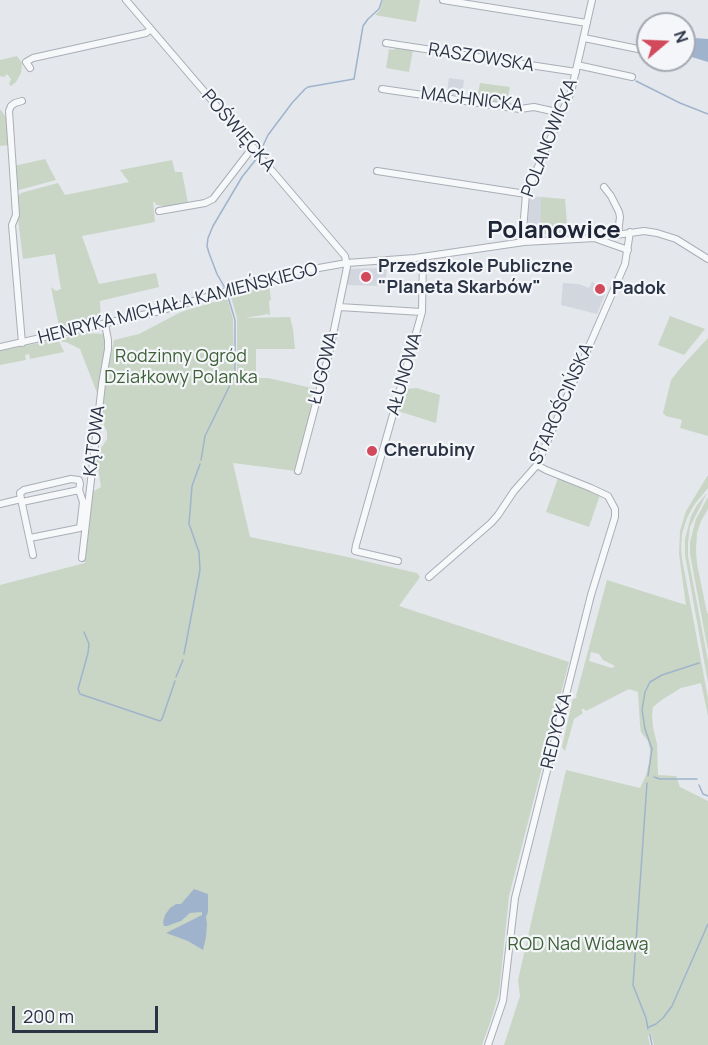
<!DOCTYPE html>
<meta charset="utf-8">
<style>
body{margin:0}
#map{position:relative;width:708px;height:1045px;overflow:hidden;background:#e4e7ec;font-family:Manrope,sans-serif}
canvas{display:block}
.north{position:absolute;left:636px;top:12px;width:60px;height:60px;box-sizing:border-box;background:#f4f6f9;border:2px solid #a4a8b1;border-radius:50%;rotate:71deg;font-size:16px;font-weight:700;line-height:24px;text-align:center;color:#2b3445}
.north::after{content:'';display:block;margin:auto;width:21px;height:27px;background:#d1495b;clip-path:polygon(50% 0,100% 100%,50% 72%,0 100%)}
.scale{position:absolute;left:12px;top:1006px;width:146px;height:27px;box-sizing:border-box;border:3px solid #2b3445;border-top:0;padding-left:8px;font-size:18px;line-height:21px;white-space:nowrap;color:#2b3445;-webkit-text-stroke:4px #f4f6f9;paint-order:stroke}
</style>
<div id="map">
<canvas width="708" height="1045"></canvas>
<div class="north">N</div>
<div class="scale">200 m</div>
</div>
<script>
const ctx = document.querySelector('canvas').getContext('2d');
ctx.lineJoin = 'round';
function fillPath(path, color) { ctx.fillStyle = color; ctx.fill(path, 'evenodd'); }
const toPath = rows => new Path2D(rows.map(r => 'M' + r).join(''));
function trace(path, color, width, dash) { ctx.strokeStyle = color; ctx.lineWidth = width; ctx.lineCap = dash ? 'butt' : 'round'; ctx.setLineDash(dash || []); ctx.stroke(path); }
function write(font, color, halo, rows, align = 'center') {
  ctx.font = font + ' Manrope,sans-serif'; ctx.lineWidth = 4.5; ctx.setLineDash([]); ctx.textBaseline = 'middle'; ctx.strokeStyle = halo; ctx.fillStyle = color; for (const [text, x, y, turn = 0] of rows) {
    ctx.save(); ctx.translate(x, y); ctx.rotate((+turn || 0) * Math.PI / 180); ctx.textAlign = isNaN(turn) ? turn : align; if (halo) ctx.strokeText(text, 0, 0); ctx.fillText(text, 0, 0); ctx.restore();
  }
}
fillPath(toPath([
 [449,78,464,80,462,96,447,94],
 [530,196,541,197,541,227,528,228,528,207],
 [387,268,385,286,345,285,348,269],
 [592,282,607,289,597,314,561,305,563,283,579,284,589,288]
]), '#d2d6de');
fillPath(toPath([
 [383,0,420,0,416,22,375,15,380,10],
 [396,48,413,50,409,72,386,68,389,49,393,50],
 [17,56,22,63,21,73,16,82,11,86,9,84,11,79,7,74,4,77,0,76,0,60],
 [480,83,510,87,507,103,477,98],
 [0,109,6,117,9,145,0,146],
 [45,159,56,180,19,190,16,188,14,166],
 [172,160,175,172,182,172,188,203,165,208,163,206,157,205,153,201,155,222,82,236,99,284,156,273,159,287,100,301,101,321,60,331,51,287,56,291,61,289,55,254,23,259,18,219,17,197,21,193,58,183,65,195,129,182,120,170],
 [541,197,565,199,568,236,557,237,556,234,534,235,528,228,541,226],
 [269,284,271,300,269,301,270,316,268,314,245,318,290,317,293,329,295,349,256,349,256,378,268,378,316,389,296,471,233,463,250,537,343,556,417,573,420,577,399,606,569,662,509,896,499,993,490,1023,482,1045,0,1045,0,585,85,563,92,492,101,487,98,468,95,468,96,456,107,439,107,432,101,418,103,394,114,340,139,334,181,312,227,298,233,319,234,369,232,377,237,377,237,318,231,297],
 [670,316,705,329,684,355,658,345],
 [83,333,104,334,105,357,97,393,80,349,66,342,62,342,60,339],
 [708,338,708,436,680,428,682,420,666,416,663,413,671,380,682,366],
 [58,339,64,352,30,359,29,354,25,355,26,360,0,365,0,351],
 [417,388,440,395,436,423,398,411,403,391,407,389],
 [708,475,708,488,694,505,687,518,682,534,681,549,682,559,708,698,708,716,701,683,681,688,663,699,653,707,652,715,653,727,657,744,658,775,676,776,680,787,708,801,708,1045,654,1045,651,1034,648,1036,650,1045,504,1045,520,996,518,980,566,770,640,788,646,775,649,763,650,750,648,741,641,732,640,725,638,692,629,689,586,711,584,709,581,709,583,713,574,719,565,751,562,747,573,698,574,699,577,697,576,696,607,580,686,605,679,554,680,531,686,511],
 [591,652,599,654,603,660,615,666,612,668,589,661],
 [558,478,600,495,589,527,546,512],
 [707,493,690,527,688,543,688,556,708,661,708,683,685,555,685,539,691,516,697,505],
 [708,497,708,509,701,521,697,533,696,550,697,564,707,613,708,614,708,651,690,554,690,542,696,519]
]), '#c9d6c5');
fillPath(toPath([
 [695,38,708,39,708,62,685,55,687,41],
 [194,889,208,894,208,912,206,917,207,924,206,937,203,950,188,941,166,933,202,915,202,912,190,913,181,921,167,926,164,926,163,922,165,915,170,908,176,904,181,904]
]), '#9fb4cc');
trace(toPath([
 [636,81,680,103,708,114],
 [261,150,268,135,292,103,305,89,308,87,354,79,363,26,368,19,379,9,382,0],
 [225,288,217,274,209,253,207,246,208,238,213,226,242,177,257,158],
 [201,460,205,436,233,379,235,371,235,320,228,297],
 [84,632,89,644,88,653,78,689,80,694,160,721,162,719,175,681],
 [184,654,200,570,199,552,189,524,192,486,200,464],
 [176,677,183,660],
 [648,776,652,749,645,729,642,710,645,692,650,682,662,675,699,663],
 [654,777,660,779,697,779],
 [647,783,633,985,646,1018,648,1029],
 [699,785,703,794,708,796],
 [649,1027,656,1024,663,1018,672,1006,708,924],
 [650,1035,652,1045]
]), '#9fb4cc', 1.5);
const minor = toPath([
 [126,0,345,256,347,267,329,354,298,471],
 [443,0,587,23],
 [584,38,648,51],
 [386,43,576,72],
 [577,65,632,77],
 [30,68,26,62,33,58,146,33,151,29],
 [382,89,520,109,534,107,561,113],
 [22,101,15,103,11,106,9,111,16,215,12,225,22,343],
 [377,171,526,194],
 [604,187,611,196,619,212,620,217,618,234],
 [159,211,205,203,213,199,253,147],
 [597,239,628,250],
 [524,242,523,230,526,194,571,92,592,0],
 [339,307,422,312],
 [0,347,160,311,279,275,347,263,415,258,524,242,595,238,644,231,657,233,676,239,708,259],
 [21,499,20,493,24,490,71,479,79,480,80,484,79,490,83,502,80,528,30,538],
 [22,502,79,490],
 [0,504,21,499,33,555],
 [82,558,102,384,108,349,108,340,105,324],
 [398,561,355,551,356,545,422,312,423,257],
 [429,577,491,523,498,515,514,491,537,465,625,264,630,232],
 [488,1045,503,1001,515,898,591,595,615,517,615,509,608,496,591,488,546,470,537,465]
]);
trace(minor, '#a9aeb7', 8);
trace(minor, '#f7f8fa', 6);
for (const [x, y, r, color] of [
 [366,277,6,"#d1495b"],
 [600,289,6,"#d1495b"],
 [372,451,6,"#d1495b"]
]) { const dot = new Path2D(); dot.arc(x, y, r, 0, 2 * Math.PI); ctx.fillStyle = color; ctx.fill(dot); trace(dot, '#f4f6f9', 2); }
write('18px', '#2b3445', '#f4f6f9', [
 ["RASZOWSKA",481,58,9],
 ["MACHNICKA",472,100,7],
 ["POŚWIĘCKA",238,131,49],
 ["POLANOWICKA",550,138,-69],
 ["HENRYKA MICHAŁA KAMIEŃSKIEGO",178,304,-14],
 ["ŁUGOWA",324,368,-76],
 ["AŁUNOWA",405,374,-74],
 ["STAROŚCIŃSKA",562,404,-66],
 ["KĄTOWA",95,441,-83],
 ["REDYCKA",557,731,-76]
]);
write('bold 18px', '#2b3445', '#f4f6f9', [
 ["Przedszkole Publiczne",378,267],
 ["\"Planeta Skarbów\"",378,288],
 ["Padok",612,289],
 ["Cherubiny",384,451]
], 'left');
write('18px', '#3f6138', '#f4f6f9', [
 ["Rodzinny Ogród",181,357],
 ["Działkowy Polanka",181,378],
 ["ROD Nad Widawą",578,945]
]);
write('bold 24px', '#1d2536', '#f4f6f9', [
 ["Polanowice",554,231]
]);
</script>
